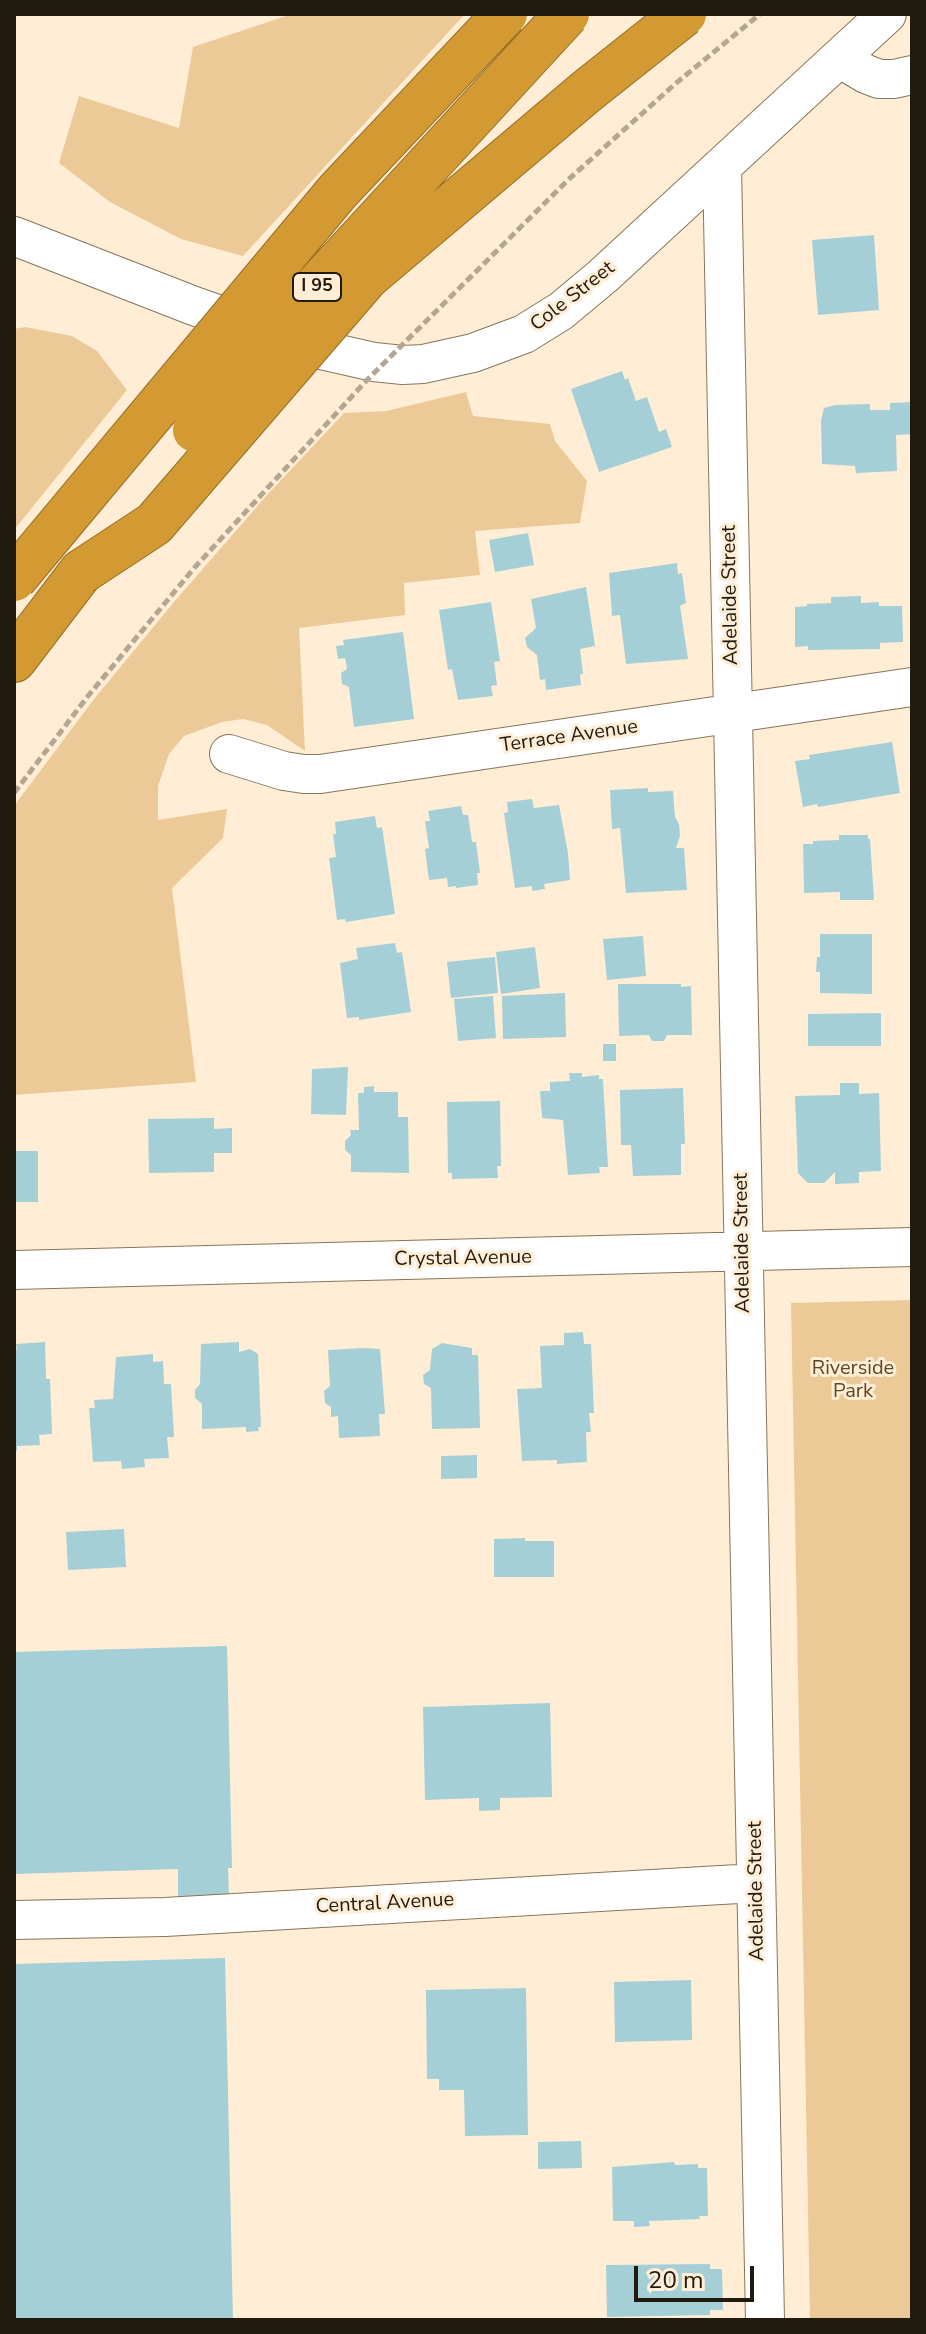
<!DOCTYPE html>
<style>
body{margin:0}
#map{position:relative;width:926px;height:2334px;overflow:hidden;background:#ffeed5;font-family:"Nunito Sans",sans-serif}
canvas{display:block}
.frame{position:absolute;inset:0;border:16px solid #211a0f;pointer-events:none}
.scale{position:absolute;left:634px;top:2266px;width:120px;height:36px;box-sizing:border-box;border:4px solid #211a0f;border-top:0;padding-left:10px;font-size:24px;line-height:28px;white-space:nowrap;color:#211a0f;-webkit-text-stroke:6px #ffeed5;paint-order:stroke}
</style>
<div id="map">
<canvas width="926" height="2334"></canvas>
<div class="frame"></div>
<div class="scale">20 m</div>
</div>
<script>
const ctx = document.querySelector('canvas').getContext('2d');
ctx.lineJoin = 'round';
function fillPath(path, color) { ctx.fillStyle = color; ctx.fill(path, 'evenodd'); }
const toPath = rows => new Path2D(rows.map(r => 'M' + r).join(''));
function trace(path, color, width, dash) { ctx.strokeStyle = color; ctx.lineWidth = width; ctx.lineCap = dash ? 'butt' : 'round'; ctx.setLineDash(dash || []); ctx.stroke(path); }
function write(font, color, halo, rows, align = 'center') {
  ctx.font = font + ' "Nunito Sans",sans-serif'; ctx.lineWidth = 6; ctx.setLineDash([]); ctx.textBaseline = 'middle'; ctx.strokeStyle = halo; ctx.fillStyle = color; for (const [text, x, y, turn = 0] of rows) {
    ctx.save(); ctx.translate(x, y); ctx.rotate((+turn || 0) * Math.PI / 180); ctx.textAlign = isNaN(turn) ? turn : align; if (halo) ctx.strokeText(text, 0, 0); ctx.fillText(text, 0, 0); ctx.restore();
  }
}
fillPath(toPath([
 [292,14,465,14,243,256,181,239,110,202,59,163,79,96,179,128,193,47],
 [25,327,72,336,97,351,127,390,14,530,14,329],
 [466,392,473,416,550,424,555,441,587,481,580,523,475,531,480,575,404,583,405,615,299,628,305,751,267,725,243,719,222,722,184,736,169,754,158,786,158,820,227,809,223,838,172,888,196,1082,14,1095,14,806,94,699,174,602,267,495,344,413,386,411],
 [912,1300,912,2320,810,2320,791,1303]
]), '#ecca98');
fillPath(toPath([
 [874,235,879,310,818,315,812,240],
 [622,371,625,380,628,378,636,401,647,397,659,432,666,429,672,447,599,472,571,389],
 [912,402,912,434,896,435,897,471,856,473,855,466,822,464,821,420,824,408,835,405,870,404,870,410,890,410,890,403],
 [528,533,534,565,495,572,489,540],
 [677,563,678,574,682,573,686,603,680,606,688,659,626,664,620,615,612,616,609,573],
 [586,587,595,646,580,649,583,674,580,674,581,685,546,690,545,679,540,680,537,655,527,647,525,638,536,628,531,599],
 [861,596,861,603,879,602,879,606,902,606,903,642,880,643,880,649,808,650,808,646,795,647,795,607,807,606,807,604,831,603,831,597],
 [491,602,500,661,494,662,497,685,491,686,493,696,458,700,452,669,448,670,439,610],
 [403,632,414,719,354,727,349,687,342,684,341,673,347,669,345,658,338,659,336,646,344,645,343,640],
 [892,742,900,793,818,807,817,804,803,807,795,761,810,759,809,755],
 [648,788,648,792,673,791,675,817,679,824,680,836,676,848,684,848,687,890,626,893,620,828,612,829,610,790],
 [532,799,534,808,559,805,568,853,570,880,544,884,545,889,532,891,532,886,515,888,504,813,508,812,507,802],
 [461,806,463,815,468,815,472,842,476,842,480,873,477,873,478,885,456,888,456,886,448,887,447,878,429,880,425,849,429,848,425,821,430,821,428,811],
 [375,816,377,828,382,827,395,914,346,922,345,919,337,920,329,858,336,857,333,834,336,834,335,822],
 [839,835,868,835,868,839,870,839,874,900,840,900,840,892,804,893,803,844,813,844,813,841,839,840],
 [820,934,872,934,872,994,820,993,820,972,816,972,817,957,820,957],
 [643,936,646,976,607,980,603,939],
 [395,943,397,953,402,952,411,1012,359,1020,359,1017,347,1018,340,963,358,959,356,948],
 [535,947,540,988,501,994,496,952],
 [495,957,498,993,451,998,447,962],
 [618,984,681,984,681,987,691,986,692,1035,667,1035,664,1041,652,1041,649,1035,619,1036],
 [565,993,566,1037,503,1039,502,996],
 [493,996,496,1038,458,1041,454,999],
 [881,1013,881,1046,808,1046,808,1014],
 [603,1044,616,1044,616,1061,603,1061],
 [348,1067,346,1115,311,1114,312,1069],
 [569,1073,582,1073,582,1077,599,1075,599,1079,603,1079,608,1167,599,1167,600,1173,568,1175,563,1120,542,1118,540,1091,550,1091,550,1082,570,1081],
 [840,1083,859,1083,859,1094,879,1093,881,1171,859,1172,859,1183,835,1184,835,1172,824,1183,808,1183,798,1173,795,1096,840,1095],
 [374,1086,374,1092,398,1092,398,1117,408,1117,409,1173,351,1172,351,1155,345,1150,345,1141,351,1135,350,1130,359,1130,358,1093,364,1093,364,1087],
 [683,1088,685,1144,681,1144,681,1175,633,1176,631,1145,621,1145,620,1090],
 [500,1101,501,1166,497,1166,498,1178,452,1179,452,1173,448,1173,447,1102],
 [214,1118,214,1129,232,1128,232,1153,214,1153,214,1172,149,1173,148,1119],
 [14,1151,38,1151,38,1202,14,1202],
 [583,1332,584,1344,591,1344,594,1413,589,1413,591,1432,586,1432,587,1462,557,1464,557,1460,522,1461,517,1389,542,1388,540,1346,564,1345,564,1333],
 [45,1342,46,1379,50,1379,52,1434,39,1435,40,1445,17,1446,17,1451,14,1452,14,1350,17,1350,16,1344],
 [239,1342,239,1352,250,1349,258,1354,261,1427,258,1427,259,1431,246,1432,246,1427,202,1429,202,1404,195,1398,195,1390,200,1384,201,1344],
 [442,1343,472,1348,472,1355,478,1355,480,1428,432,1429,431,1388,424,1384,423,1375,430,1370,432,1349],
 [365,1348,380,1349,385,1414,379,1414,380,1436,339,1438,338,1416,331,1417,331,1407,325,1403,324,1391,330,1386,328,1350],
 [153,1354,153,1362,163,1361,164,1384,171,1384,174,1437,167,1437,169,1458,144,1459,145,1467,122,1469,121,1461,93,1462,89,1408,95,1408,94,1400,113,1399,116,1357],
 [477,1455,477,1478,441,1479,441,1456],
 [124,1529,126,1567,68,1570,66,1532],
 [525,1538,525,1541,554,1541,554,1577,494,1577,494,1539],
 [227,1646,232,1868,228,1868,229,1897,178,1898,178,1869,14,1874,14,1652],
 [550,1703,552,1797,500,1798,500,1810,479,1811,479,1798,425,1800,423,1707],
 [225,1958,233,2320,14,2319,14,1964],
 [691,1980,692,2040,615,2042,614,1982],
 [526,1988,528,2135,465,2136,464,2090,439,2090,439,2079,427,2079,426,1990],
 [581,2141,582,2168,538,2169,538,2142],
 [674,2162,675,2165,698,2164,698,2168,707,2168,708,2216,699,2216,700,2219,649,2221,650,2226,634,2227,634,2221,613,2221,612,2167],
 [710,2264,710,2269,722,2269,723,2310,710,2310,710,2315,607,2317,606,2265]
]), '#a4cfd7');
const minor = toPath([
 [839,58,866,74,879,79,894,79,912,75],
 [722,166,765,2320],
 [14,236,194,306,321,350,374,362,403,365,423,364,473,353,524,334,561,311,603,276,887,14],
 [229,754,284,771,304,774,320,774,912,687],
 [14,1270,912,1247],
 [14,1920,165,1917,756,1883]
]);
const motorway = toPath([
 [14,660,81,572]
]);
trace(minor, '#887559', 40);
trace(motorway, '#956d26', 46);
trace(minor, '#fff', 38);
trace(motorway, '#d39933', 44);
const motorwayBridge = toPath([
 [195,430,304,300,567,14],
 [81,572,154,524,367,277,587,91,684,14],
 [14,579,338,191,505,14]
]);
trace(motorwayBridge, '#956d26', 46, []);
trace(toPath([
 [14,793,88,696,195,567,366,381,568,180,675,84,760,14]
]), '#b4a692', 5, [8, 4]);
trace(motorwayBridge, '#d39933', 44);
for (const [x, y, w] of [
 [317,287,48]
]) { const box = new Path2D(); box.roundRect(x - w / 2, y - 14, w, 28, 6); ctx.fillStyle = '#ffeed5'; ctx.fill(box); trace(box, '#211a0f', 2); }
write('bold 18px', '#211a0f', null, [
 ["I 95",317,287]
]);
write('20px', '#211a0f', '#ffeed5', [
 ["Cole Street",573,297,-38],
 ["Adelaide Street",731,595,-91],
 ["Terrace Avenue",569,737,-8],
 ["Adelaide Street",743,1243,-91],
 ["Crystal Avenue",463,1259,-1],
 ["Adelaide Street",757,1891,-91],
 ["Central Avenue",385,1904,-3]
]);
write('20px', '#5e4722', '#ffeed5', [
 ["Riverside",853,1369],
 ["Park",853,1392]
]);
</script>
